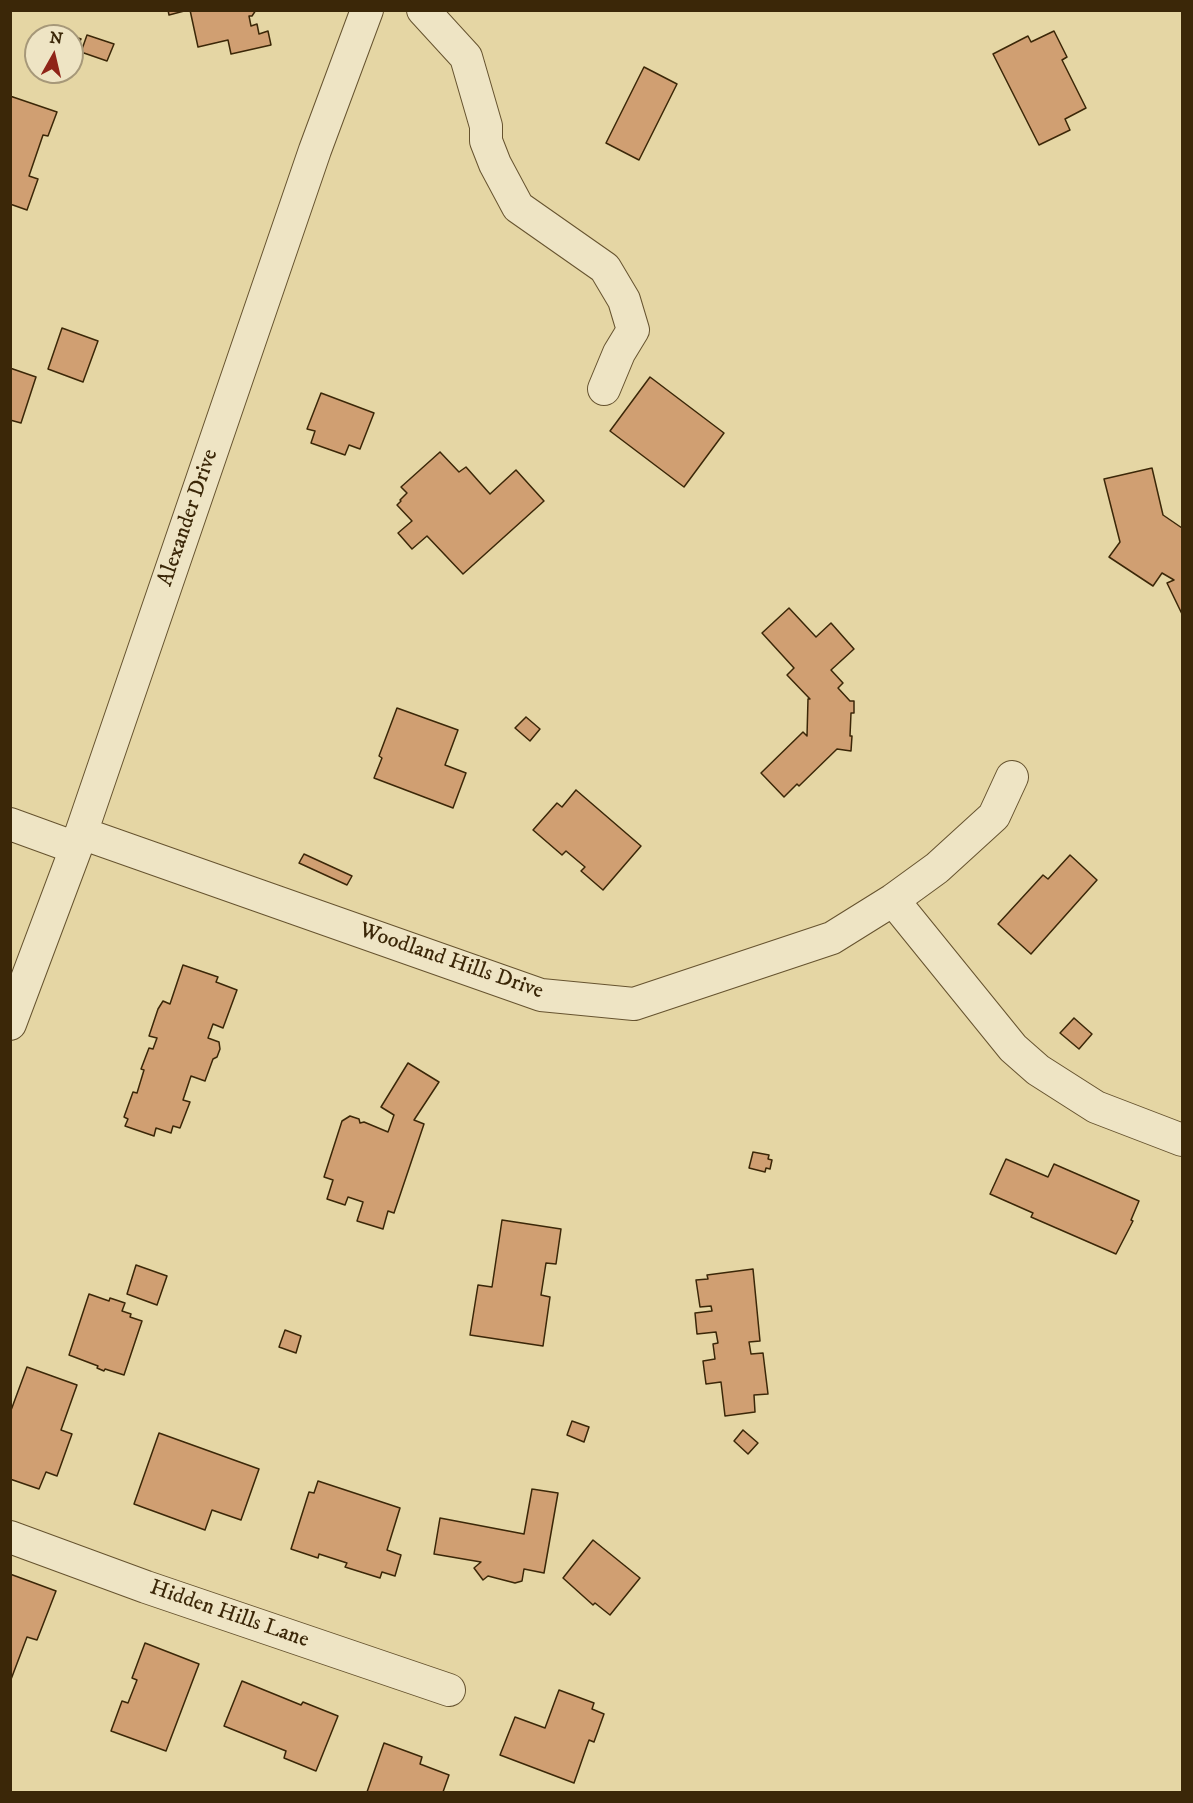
<!DOCTYPE html>
<style>
body{margin:0}
#map{position:relative;width:1193px;height:1803px;overflow:hidden;background:#e5d6a4;font-family:"IM FELL DW Pica",serif}
canvas{display:block}
.frame{position:absolute;inset:0;border:12px solid #3b2708;pointer-events:none}
.north{position:absolute;left:24px;top:24px;width:60px;height:60px;box-sizing:border-box;background:#eee4c4;border:2px solid #a69879;border-radius:50%;rotate:8deg;font-size:16px;font-weight:700;line-height:24px;text-align:center;color:#3b2708}
.north::after{content:'';display:block;margin:auto;width:21px;height:27px;background:#8f2418;clip-path:polygon(50% 0,100% 100%,50% 72%,0 100%)}
</style>
<div id="map">
<canvas width="1193" height="1803"></canvas>
<div class="frame"></div>
<div class="north">N</div>
</div>
<script>
const ctx = document.querySelector('canvas').getContext('2d');
ctx.lineJoin = 'round';
function fillPath(path, color) { ctx.fillStyle = color; ctx.fill(path, 'evenodd'); }
const toPath = rows => new Path2D(rows.map(r => 'M' + r).join(''));
function trace(path, color, width, dash) { ctx.strokeStyle = color; ctx.lineWidth = width; ctx.lineCap = dash ? 'butt' : 'round'; ctx.setLineDash(dash || []); ctx.stroke(path); }
function write(font, color, halo, rows, align = 'center') {
  ctx.font = font + ' "IM FELL DW Pica",serif'; ctx.lineWidth = 4.5; ctx.setLineDash([]); ctx.textBaseline = 'middle'; ctx.strokeStyle = halo; ctx.fillStyle = color; for (const [text, x, y, turn = 0] of rows) {
    ctx.save(); ctx.translate(x, y); ctx.rotate((+turn || 0) * Math.PI / 180); ctx.textAlign = isNaN(turn) ? turn : align; if (halo) ctx.strokeText(text, 0, 0); ctx.fillText(text, 0, 0); ctx.restore();
  }
}
const building = toPath([
 [168,10,188,10,169,15,168,10],
 [190,10,256,10,252,16,249,16,251,26,257,24,259,34,268,31,271,45,231,54,228,40,198,47,190,10],
 [49,28,81,39,77,48,72,46,72,36,46,36,49,28],
 [1054,31,1067,57,1062,60,1086,108,1065,119,1070,130,1039,145,993,54,1028,36,1031,42,1054,31],
 [87,35,114,44,107,61,81,52,87,35],
 [644,67,677,84,639,160,606,143,644,67],
 [10,96,57,112,48,136,43,135,29,176,38,179,27,210,10,204,10,96],
 [62,328,98,341,83,382,48,369,62,328],
 [10,368,36,377,21,423,10,420,10,368],
 [650,377,724,433,684,487,610,431,650,377],
 [321,393,374,413,360,449,349,445,345,455,311,443,315,431,307,429,321,393],
 [440,452,459,472,466,467,490,494,516,470,544,501,463,574,427,536,412,549,398,533,412,521,397,505,401,501,400,500,407,493,401,487,440,452],
 [1152,468,1163,515,1182,528,1182,614,1167,583,1174,580,1162,573,1153,586,1109,557,1120,542,1104,479,1152,468],
 [789,608,816,637,831,623,854,649,831,670,843,683,838,688,850,701,854,701,854,713,851,713,850,736,852,736,851,751,837,749,799,786,797,784,784,797,761,773,803,732,807,736,808,699,810,699,787,675,794,668,762,633,789,608],
 [397,708,458,730,445,765,466,773,453,808,374,778,382,758,379,756,397,708],
 [526,717,540,729,530,741,515,728,526,717],
 [576,790,641,846,603,890,581,871,585,867,566,851,562,855,533,830,557,803,562,807,576,790],
 [304,854,352,876,347,885,299,863,304,854],
 [1070,855,1097,880,1031,954,998,924,1043,875,1048,879,1070,855],
 [183,965,218,977,216,982,237,990,223,1028,213,1024,208,1038,219,1042,220,1049,217,1057,213,1059,205,1081,191,1076,183,1100,190,1102,180,1128,173,1126,171,1133,156,1128,154,1136,125,1126,128,1119,124,1117,133,1092,137,1093,144,1070,141,1069,149,1048,153,1049,157,1038,149,1036,158,1009,163,1001,170,1004,183,965],
 [1074,1018,1092,1034,1079,1049,1060,1033,1074,1018],
 [408,1063,439,1082,414,1120,424,1124,394,1213,388,1211,383,1229,357,1221,363,1202,348,1197,345,1205,327,1199,333,1180,324,1177,342,1121,350,1116,359,1119,360,1123,364,1122,388,1132,394,1115,381,1107,408,1063],
 [753,1152,769,1155,768,1159,772,1160,770,1169,766,1168,765,1172,749,1168,753,1152],
 [1006,1159,1048,1177,1054,1164,1139,1201,1131,1220,1133,1221,1116,1254,1031,1217,1033,1213,990,1194,1006,1159],
 [502,1220,561,1229,556,1264,546,1263,541,1295,550,1297,543,1346,470,1335,478,1285,492,1287,502,1220],
 [136,1265,167,1276,157,1305,127,1294,136,1265],
 [753,1269,760,1341,749,1342,751,1354,763,1353,768,1394,754,1395,755,1412,725,1416,721,1382,706,1384,703,1361,715,1359,713,1344,718,1343,716,1332,697,1334,695,1313,712,1311,711,1306,700,1307,696,1280,708,1279,707,1275,753,1269],
 [89,1294,109,1301,110,1298,125,1303,122,1311,131,1314,130,1317,142,1321,124,1375,105,1369,104,1371,97,1368,98,1366,69,1355,89,1294],
 [285,1330,301,1336,296,1353,279,1347,285,1330],
 [27,1367,77,1385,61,1430,72,1434,57,1476,46,1472,39,1489,10,1479,10,1413,27,1367],
 [572,1421,589,1427,584,1442,567,1435,572,1421],
 [743,1430,758,1443,748,1454,734,1441,743,1430],
 [159,1433,259,1469,241,1520,212,1510,205,1530,134,1504,159,1433],
 [318,1481,400,1508,387,1550,401,1555,395,1576,382,1572,380,1578,345,1567,347,1563,319,1554,318,1558,291,1549,309,1492,314,1493,318,1481],
 [532,1489,558,1493,544,1573,524,1569,522,1581,515,1583,488,1576,483,1580,474,1568,481,1562,434,1554,440,1518,524,1534,532,1489],
 [593,1540,640,1578,610,1615,595,1603,593,1605,563,1578,593,1540],
 [10,1574,56,1591,37,1640,27,1637,10,1682,10,1574],
 [145,1643,199,1664,166,1751,111,1731,122,1701,128,1703,137,1680,132,1678,145,1643],
 [242,1681,301,1705,303,1702,338,1716,316,1771,284,1758,286,1751,224,1726,242,1681],
 [559,1690,594,1703,592,1709,604,1714,594,1742,589,1740,574,1783,500,1755,515,1717,545,1728,559,1690],
 [384,1743,422,1757,420,1764,449,1775,443,1792,367,1792,384,1743]
]);
fillPath(building, '#d09f72');
trace(building, '#3b2708', 1.5);
const minor = toPath([
 [423,10,466,57,486,126,486,141,495,164,518,207,605,268,624,300,633,330,619,353,604,389],
 [10,824,76,848],
 [81,833,541,995,634,1004,832,938,893,900,937,868,994,816,1012,777],
 [893,900,1013,1048,1038,1070,1096,1107,1182,1140],
 [10,1024,76,848,315,150,367,10],
 [10,1537,146,1587,449,1690]
]);
trace(minor, '#66532f', 34);
trace(minor, '#eee4c4', 32);
write('22px', '#3b2708', '#eee4c4', [
 ["Alexander Drive",189,518,-71],
 ["Woodland Hills Drive",451,962,19],
 ["Hidden Hills Lane",229,1615,19]
]);
</script>
